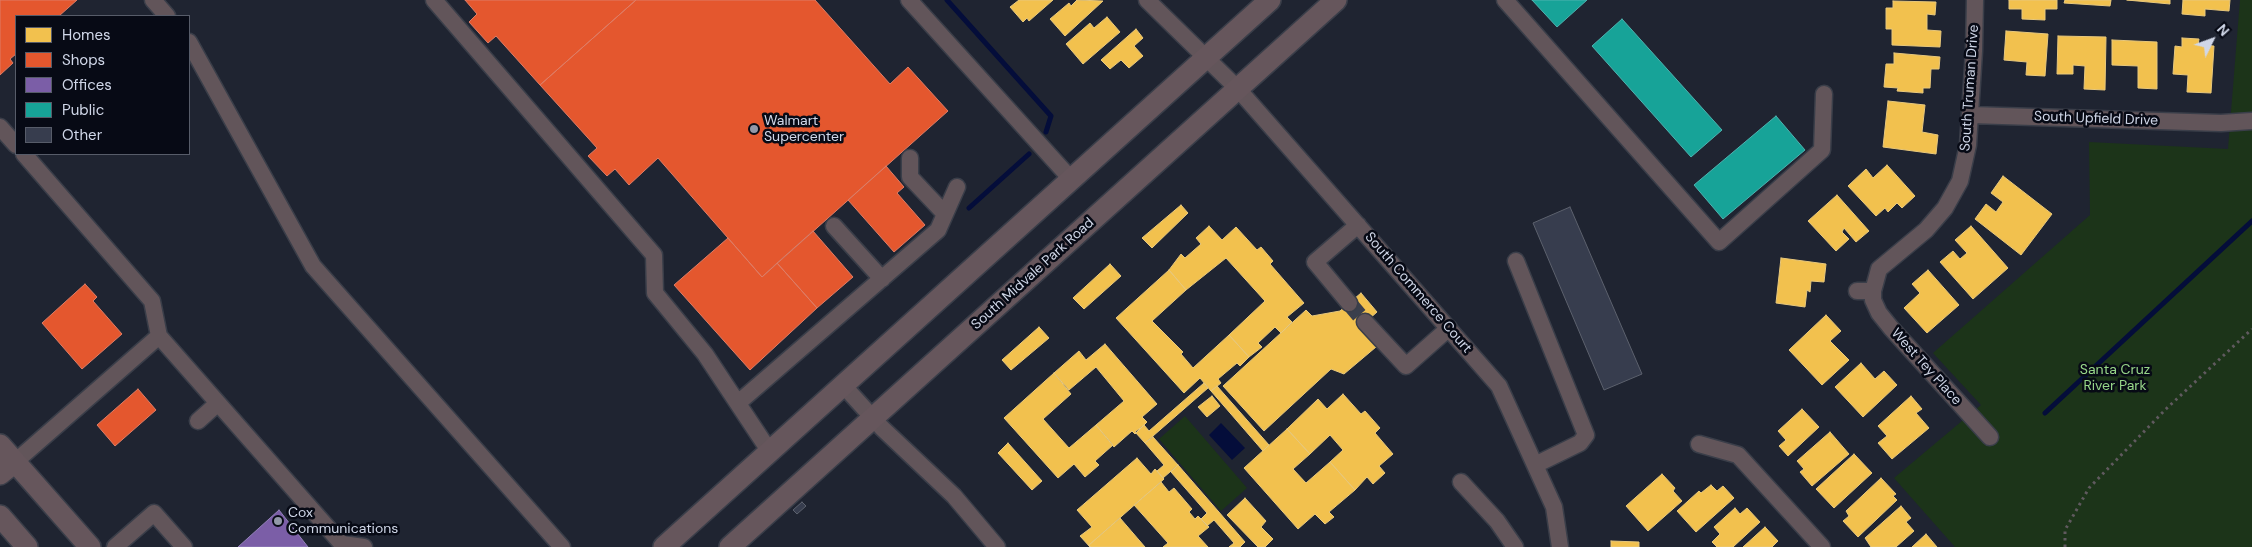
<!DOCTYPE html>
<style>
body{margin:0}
#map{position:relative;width:2252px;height:547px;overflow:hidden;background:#1f2431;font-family:"DM Sans",sans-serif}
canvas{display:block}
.legend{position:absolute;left:15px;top:15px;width:175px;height:140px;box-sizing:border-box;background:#070a15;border:1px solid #575c69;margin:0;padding:6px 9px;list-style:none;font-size:15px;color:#d0d7e8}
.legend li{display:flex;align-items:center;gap:10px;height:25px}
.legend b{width:25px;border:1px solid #575c69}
.north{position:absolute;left:2187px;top:15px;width:50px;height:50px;-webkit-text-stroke:4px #070a15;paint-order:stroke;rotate:48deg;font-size:14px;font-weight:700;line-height:20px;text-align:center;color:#d0d7e8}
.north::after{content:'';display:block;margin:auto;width:18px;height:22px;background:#d0d7e8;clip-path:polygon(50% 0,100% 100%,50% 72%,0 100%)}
</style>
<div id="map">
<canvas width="2252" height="547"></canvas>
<ul class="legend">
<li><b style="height:14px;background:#f2c14e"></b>Homes</li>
<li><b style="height:14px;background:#e4572e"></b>Shops</li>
<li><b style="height:14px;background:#7b5ea7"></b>Offices</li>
<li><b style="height:14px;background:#17a398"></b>Public</li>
<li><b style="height:14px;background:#373d4e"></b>Other</li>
</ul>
<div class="north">N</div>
</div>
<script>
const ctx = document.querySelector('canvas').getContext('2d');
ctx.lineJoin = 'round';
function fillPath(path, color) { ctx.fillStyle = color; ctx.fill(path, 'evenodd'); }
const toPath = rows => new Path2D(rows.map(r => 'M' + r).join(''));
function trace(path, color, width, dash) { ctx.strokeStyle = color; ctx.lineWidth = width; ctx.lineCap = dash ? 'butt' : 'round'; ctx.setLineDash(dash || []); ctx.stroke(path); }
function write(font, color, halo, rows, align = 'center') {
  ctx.font = font + ' "DM Sans",sans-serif'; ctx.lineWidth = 5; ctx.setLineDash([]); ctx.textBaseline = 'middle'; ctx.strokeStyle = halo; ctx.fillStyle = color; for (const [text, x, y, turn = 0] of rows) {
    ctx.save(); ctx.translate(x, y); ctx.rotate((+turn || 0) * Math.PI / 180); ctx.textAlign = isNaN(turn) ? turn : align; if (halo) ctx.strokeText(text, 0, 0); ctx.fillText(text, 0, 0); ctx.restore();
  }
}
fillPath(toPath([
 [2240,0,2252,0,2252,547,1955,547,1894,478,1981,405,1933,353,2090,215,2089,142,2228,149],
 [1185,416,1247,488,1221,511,1159,439]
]), '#1c3419');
fillPath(toPath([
 [1221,423,1245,448,1232,460,1209,435]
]), '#040d3a');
const homes = toPath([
 [1019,0,1053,0,1029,21,1027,18,1023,22,1010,7,1019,0],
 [1077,0,1103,1,1065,36,1050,19,1069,3,1071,6,1077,0],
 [2009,0,2057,0,2057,9,2045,9,2045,20,2022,19,2022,9,2009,9,2009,0],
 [2065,0,2111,0,2110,6,2064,3,2065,0],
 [2127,0,2170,0,2170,4,2127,0],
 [2183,0,2230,0,2229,11,2205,9,2205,16,2182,14,2183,0],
 [1893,1,1936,2,1935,15,1927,14,1927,30,1941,31,1940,47,1892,45,1892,29,1886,29,1886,8,1893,8,1893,1],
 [1107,17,1120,32,1083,64,1066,44,1090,23,1094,28,1107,17],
 [1136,29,1143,38,1134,46,1143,56,1129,68,1121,60,1110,69,1101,60,1136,29],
 [2006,31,2048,34,2045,76,2026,75,2027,62,2004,60,2006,31],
 [2058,36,2106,37,2105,90,2084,89,2085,66,2073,65,2073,74,2057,74,2058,36],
 [2182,38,2199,39,2198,45,2214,46,2211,93,2187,92,2188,75,2173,74,2175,46,2182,47,2182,38],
 [2112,40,2157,42,2157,89,2138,88,2138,66,2112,65,2112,40],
 [1894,53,1940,57,1939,69,1931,69,1930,88,1923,88,1923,93,1897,91,1898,88,1884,87,1886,64,1894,64,1894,53],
 [1888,101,1925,105,1922,132,1938,135,1936,154,1883,147,1888,101],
 [1887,165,1915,196,1902,208,1897,203,1888,212,1885,208,1876,216,1848,186,1866,169,1873,178,1887,165],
 [2003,176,2052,214,2021,255,1975,219,1986,204,1996,212,2003,202,1991,193,2003,176],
 [1837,195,1869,231,1856,242,1844,228,1842,232,1849,239,1836,251,1808,221,1837,195],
 [1181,205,1188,213,1152,248,1142,238,1181,205],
 [1209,226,1222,240,1236,227,1257,250,1261,247,1273,261,1270,264,1304,303,1287,317,1292,322,1281,333,1275,327,1258,343,1262,347,1249,357,1229,335,1265,301,1226,258,1186,290,1169,270,1181,254,1185,258,1201,244,1196,238,1209,226],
 [1971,226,2008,268,1973,299,1940,262,1953,251,1960,259,1967,253,1955,240,1971,226],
 [1781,258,1826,264,1824,282,1811,281,1810,292,1807,290,1805,307,1776,303,1781,258],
 [1110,264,1121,276,1084,309,1073,298,1110,264],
 [1169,270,1186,290,1152,321,1183,352,1181,354,1193,368,1229,335,1249,357,1240,366,1237,363,1218,379,1221,383,1211,391,1200,378,1184,393,1116,318,1169,270],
 [1928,270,1959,305,1927,333,1904,308,1920,293,1912,284,1928,270],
 [1361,293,1377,312,1359,328,1376,347,1344,374,1331,369,1264,431,1223,386,1306,310,1312,316,1340,311,1361,293],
 [1826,315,1841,331,1830,341,1849,360,1822,385,1789,350,1826,315],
 [1039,327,1049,338,1011,370,1002,360,1039,327],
 [1105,344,1157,404,1142,417,1147,422,1135,434,1132,431,1114,447,1096,425,1124,401,1096,367,1069,390,1054,373,1079,351,1086,360,1105,344],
 [1861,363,1875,379,1884,371,1897,385,1863,417,1835,387,1861,363],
 [1054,373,1071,394,1043,419,1069,448,1096,425,1113,445,1095,461,1099,465,1085,477,1074,464,1058,478,1004,418,1054,373],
 [1204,383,1208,388,1145,443,1135,432,1144,425,1149,431,1204,383],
 [1217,386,1269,445,1263,451,1211,391,1217,386],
 [1343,394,1361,414,1365,411,1380,428,1375,433,1393,454,1379,466,1385,473,1373,484,1367,477,1355,490,1330,462,1343,450,1330,435,1310,454,1287,429,1318,399,1327,409,1343,394],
 [1212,396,1220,406,1207,417,1198,407,1212,396],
 [1911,396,1922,409,1916,413,1929,428,1892,459,1878,443,1887,436,1878,426,1911,396],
 [1802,409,1819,427,1788,456,1779,446,1786,440,1778,431,1802,409],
 [1287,429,1310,454,1293,469,1306,483,1330,462,1355,490,1329,512,1334,517,1325,524,1315,514,1298,529,1244,468,1287,429],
 [1830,432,1849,454,1812,486,1800,472,1804,469,1797,461,1830,432],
 [1153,437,1178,465,1163,478,1157,471,1164,465,1145,443,1153,437],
 [1008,443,1042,481,1032,490,998,453,1008,443],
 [1854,454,1872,473,1834,508,1816,489,1854,454],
 [1137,458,1151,474,1155,469,1164,479,1089,545,1090,547,1080,536,1092,527,1077,510,1137,458],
 [1178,465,1245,542,1240,547,1229,547,1234,543,1214,520,1207,526,1201,519,1207,513,1171,472,1178,465],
 [1662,474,1675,488,1673,491,1682,501,1648,531,1626,506,1662,474],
 [1881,478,1896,494,1893,496,1897,500,1858,537,1843,521,1849,516,1846,511,1881,478],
 [1161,482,1169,492,1174,488,1192,509,1189,512,1195,519,1198,516,1209,527,1198,536,1208,547,1163,547,1168,543,1134,505,1161,482],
 [1711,485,1717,491,1723,486,1734,498,1696,532,1677,511,1699,491,1701,493,1711,485],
 [1245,498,1266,521,1261,527,1273,539,1265,547,1258,547,1227,515,1245,498],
 [1901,506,1911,518,1906,522,1914,531,1896,547,1871,547,1865,538,1901,506],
 [1735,508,1740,514,1747,508,1760,522,1733,547,1717,547,1712,542,1720,534,1714,527,1735,508],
 [1120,518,1145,547,1091,547,1089,545,1120,518],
 [1765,527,1778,541,1772,547,1743,547,1765,527],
 [1926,534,1937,547,1912,547,1926,534],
 [1611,541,1639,542,1639,547,1611,547,1611,541]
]);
fillPath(homes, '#f2c14e');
trace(homes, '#e8c87c', 1);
const shops = toPath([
 [0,0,77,0,59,16,16,16,16,54,10,59,13,63,0,75,0,0],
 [465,0,636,0,540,85,496,36,488,43,469,22,477,14,465,0],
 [636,0,815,0,890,84,908,67,948,111,762,277,658,158,629,185,615,169,607,176,588,156,597,148,540,85,636,0],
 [886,166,904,187,897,193,925,225,894,252,848,200,886,166],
 [813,231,853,277,817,308,777,263,813,231],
 [728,238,762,277,777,263,817,308,750,370,674,285,728,238],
 [85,284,97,297,93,301,122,334,82,369,42,323,85,284],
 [138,389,156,410,115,446,97,425,138,389]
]);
fillPath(shops, '#e4572e');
trace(shops, '#de7d66', 1);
const offices = toPath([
 [279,510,308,547,238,547,279,510]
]);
fillPath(offices, '#7b5ea7');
trace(offices, '#9482ba', 1);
const public = toPath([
 [1532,0,1587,0,1557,27,1532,0],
 [1622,19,1722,130,1691,157,1592,46,1622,19],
 [1776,116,1805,150,1723,219,1694,185,1776,116]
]);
fillPath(public, '#17a398');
trace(public, '#4eb3b0', 1);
trace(toPath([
 [947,0,1051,116,1046,132],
 [969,208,1029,154],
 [2045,413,2252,221]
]), '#040d3a', 5);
const building = toPath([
 [1570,207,1642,374,1604,390,1533,223,1570,207],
 [802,502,806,506,797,514,793,510,802,502]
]);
fillPath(building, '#373d4e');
trace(building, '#5c616d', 1);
trace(toPath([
 [1349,303,1365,322]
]), '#3a3f4c', 16, [16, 8]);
const minor = toPath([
 [153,0,167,16],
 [434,0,654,255,655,293,705,354,770,452],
 [909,0,1071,179],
 [1147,0,1238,89,1499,386,1554,507,1560,547],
 [1505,0,1719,242,1822,150,1824,94],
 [1975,0,1974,51,1968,145,1960,181,1945,208,1926,230,1879,269,1873,291,1873,300,1879,313,1891,328,1990,437],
 [189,42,313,266,562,547],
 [1971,115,2221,123,2252,121],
 [0,127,16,145],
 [910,158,910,177,945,214],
 [834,226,882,279],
 [1516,261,1586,435,1580,443,1535,465],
 [1857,291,1873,291],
 [1349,303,1315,262,1358,225],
 [1365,322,1406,366,1449,328],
 [159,336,342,544,364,547],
 [843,385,882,428,954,496,997,547],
 [738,403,938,230,957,187],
 [198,421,218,403],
 [1699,444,1738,455,1822,547],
 [15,462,159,336,152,301,24,154],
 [1461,482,1497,521,1515,547],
 [115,547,154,513,184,547]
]);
const major = toPath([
 [0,445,90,547],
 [0,474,15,462],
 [0,516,27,547],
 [664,547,1270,0],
 [730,547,1336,0]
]);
trace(minor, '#3a3e49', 19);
trace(major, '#3a3e49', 24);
trace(toPath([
 [2065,547,2065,530,2089,488,2166,409,2252,329]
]), '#605a5f', 3, [2.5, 4]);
trace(minor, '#62555a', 16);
trace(major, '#66565c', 21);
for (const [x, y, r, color] of [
 [754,129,5,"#9298a8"],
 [278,521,5,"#9298a8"]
]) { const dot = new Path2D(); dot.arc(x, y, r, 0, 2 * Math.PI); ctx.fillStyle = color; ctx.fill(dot); trace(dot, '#070a15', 2); }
write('14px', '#d0d7e8', '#070a15', [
 ["South Truman Drive",1970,88,-86],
 ["South Upfield Drive",2096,119,2],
 ["South Midvale Park Road",1033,274,-42],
 ["South Commerce Court",1418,293,49],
 ["West Tey Place",1926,367,48]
]);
write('14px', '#d0d7e8', '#070a15', [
 ["Walmart",764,121],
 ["Supercenter",764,137],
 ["Cox",288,513],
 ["Communications",288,529]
], 'left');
write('14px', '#97d689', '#070a15', [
 ["Santa Cruz",2115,370],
 ["River Park",2115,386]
]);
</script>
